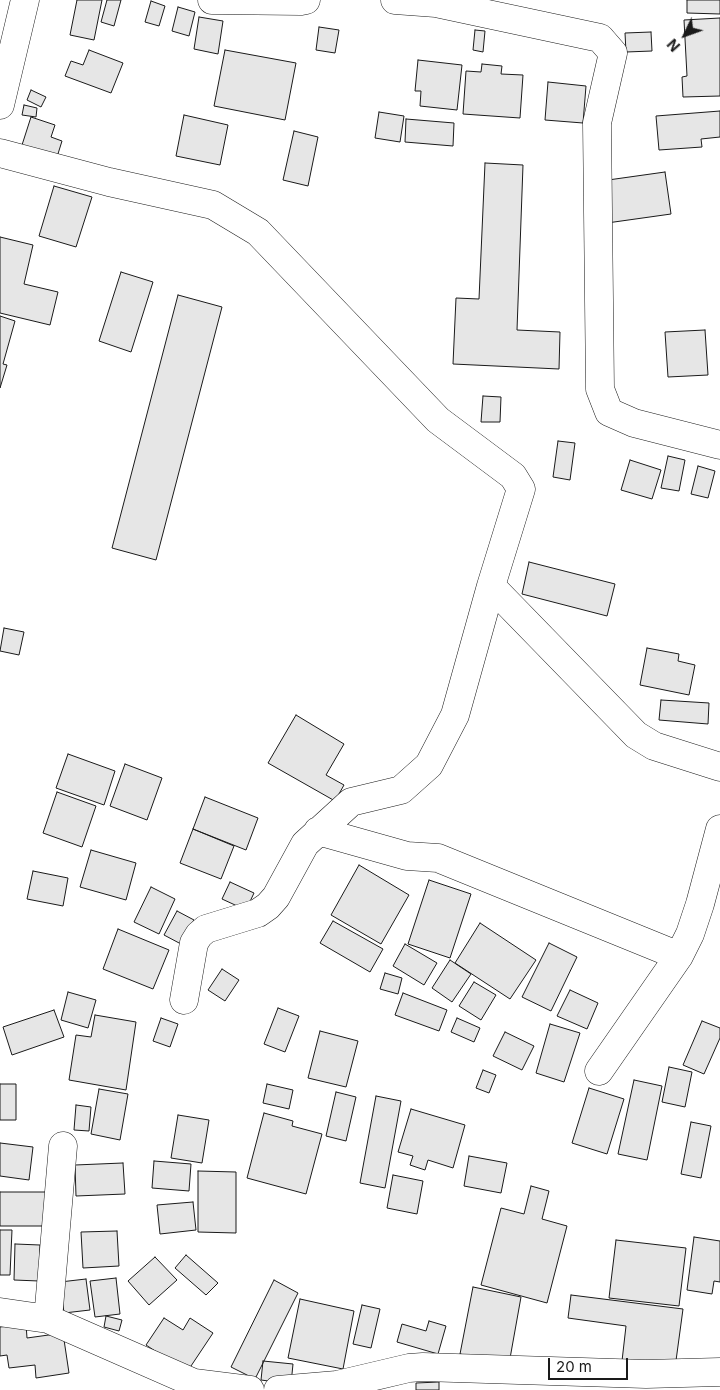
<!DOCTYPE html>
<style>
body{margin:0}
#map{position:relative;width:720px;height:1390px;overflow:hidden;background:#fff;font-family:Inter,sans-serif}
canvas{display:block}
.north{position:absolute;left:660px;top:10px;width:50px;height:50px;-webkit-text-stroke:4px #fff;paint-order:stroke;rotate:228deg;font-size:14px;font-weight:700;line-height:20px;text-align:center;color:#1a1a1a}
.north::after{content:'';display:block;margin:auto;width:18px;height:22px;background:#1a1a1a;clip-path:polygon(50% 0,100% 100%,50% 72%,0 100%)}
.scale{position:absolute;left:548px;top:1358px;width:80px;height:22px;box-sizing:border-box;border:2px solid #1a1a1a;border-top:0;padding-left:6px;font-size:15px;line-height:18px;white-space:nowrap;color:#1a1a1a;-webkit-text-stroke:4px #fff;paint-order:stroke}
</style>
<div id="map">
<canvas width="720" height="1390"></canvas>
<div class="north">N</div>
<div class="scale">20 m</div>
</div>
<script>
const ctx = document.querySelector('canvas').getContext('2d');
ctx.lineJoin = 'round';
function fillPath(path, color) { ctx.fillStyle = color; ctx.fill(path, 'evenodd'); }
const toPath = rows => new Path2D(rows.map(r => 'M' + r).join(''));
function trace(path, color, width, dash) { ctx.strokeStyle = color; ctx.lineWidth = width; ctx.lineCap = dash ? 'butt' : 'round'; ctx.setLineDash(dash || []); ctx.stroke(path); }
const building = toPath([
 [77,0,102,0,94,40,70,35,77,0],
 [107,0,121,0,114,26,101,22,107,0],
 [687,0,720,0,720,14,687,13,687,0],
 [151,1,165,6,159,26,145,22,151,1],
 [178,7,195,12,189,36,172,31,178,7],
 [199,17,223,21,218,54,194,49,199,17],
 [720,18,720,96,683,97,682,77,687,76,684,20,720,18],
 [319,27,339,30,335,53,316,50,319,27],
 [475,30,485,31,483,52,473,50,475,30],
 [651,32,652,51,626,52,625,33,651,32],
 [89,50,123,63,111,93,65,76,71,61,83,65,89,50],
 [225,50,296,63,285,120,214,106,225,50],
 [418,60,462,65,457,110,420,106,421,91,415,91,418,60],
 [482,64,502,66,501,74,523,75,520,118,463,114,466,71,481,72,482,64],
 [548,82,586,86,583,123,545,120,548,82],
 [31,90,46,97,41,107,27,100,31,90],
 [24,105,37,108,36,117,22,115,24,105],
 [720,111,720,137,701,139,702,147,659,150,656,116,720,111],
 [379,112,404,116,400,142,375,138,379,112],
 [184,115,228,125,220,165,176,156,184,115],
 [31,117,55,125,51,137,62,141,57,157,22,145,31,117],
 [406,119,454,123,453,146,405,142,406,119],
 [294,131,318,137,308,186,283,180,294,131],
 [485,163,523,165,517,330,560,332,559,369,453,364,456,298,479,299,485,163],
 [665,172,671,214,607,223,601,181,665,172],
 [54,186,92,197,76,247,39,236,54,186],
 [0,237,33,245,24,284,58,292,50,325,0,313,0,237],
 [121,272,153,282,131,352,99,341,121,272],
 [178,295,222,307,156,560,112,548,178,295],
 [0,316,15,321,3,364,7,365,0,388,0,316],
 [705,330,708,375,668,377,665,332,705,330],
 [483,396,501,397,500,422,481,422,483,396],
 [558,441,575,443,570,480,553,477,558,441],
 [668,456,685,460,679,491,661,488,668,456],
 [630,460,661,470,652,499,621,490,630,460],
 [698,466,715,471,708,498,691,494,698,466],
 [529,562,615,584,607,616,522,594,529,562],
 [4,628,24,632,19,655,0,651,4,628],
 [647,648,679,654,678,661,695,665,689,695,640,685,647,648],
 [661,700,709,703,708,724,659,720,661,700],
 [296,715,344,744,326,775,344,785,335,801,268,763,296,715],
 [68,754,115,771,104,805,56,788,68,754],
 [125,764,162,778,147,820,110,806,125,764],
 [57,792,96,806,82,847,43,833,57,792],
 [205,797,258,818,246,850,193,829,205,797],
 [193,829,234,846,221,879,180,863,193,829],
 [91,850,136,863,126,900,80,887,91,850],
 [359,865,409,895,381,944,331,915,359,865],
 [33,871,68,878,63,906,27,899,33,871],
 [429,880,471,894,450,958,408,944,429,880],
 [230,882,254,893,246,910,222,899,230,882],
 [151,887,175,899,159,934,134,922,151,887],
 [177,911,194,920,181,944,164,935,177,911],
 [333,921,383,949,370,972,320,943,333,921],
 [480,923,536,960,510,999,455,963,480,923],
 [118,929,169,950,153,989,103,969,118,929],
 [549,943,577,957,551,1011,522,997,549,943],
 [405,944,437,963,424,985,393,966,405,944],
 [450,960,471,974,452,1002,432,988,450,960],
 [222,969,239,980,225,1001,208,990,222,969],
 [385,973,402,978,398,994,380,989,385,973],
 [474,982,496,995,481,1020,459,1006,474,982],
 [570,990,598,1003,587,1029,557,1016,570,990],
 [68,992,96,1000,88,1028,61,1020,68,992],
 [403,993,447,1010,439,1031,395,1015,403,993],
 [278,1008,299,1016,285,1052,264,1044,278,1008],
 [54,1010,64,1037,12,1055,3,1027,54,1010],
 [95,1015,136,1022,126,1090,69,1080,76,1035,91,1037,95,1015],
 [161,1018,178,1024,170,1047,153,1041,161,1018],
 [457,1018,480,1028,474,1042,451,1032,457,1018],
 [702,1021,720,1028,720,1038,704,1074,683,1065,702,1021],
 [550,1024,580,1033,564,1082,536,1073,550,1024],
 [320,1031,358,1041,346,1087,308,1078,320,1031],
 [505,1032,534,1046,522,1070,493,1056,505,1032],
 [669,1067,692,1072,685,1107,662,1102,669,1067],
 [483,1070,496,1075,489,1093,476,1088,483,1070],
 [634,1080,662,1086,647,1160,618,1154,634,1080],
 [0,1084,16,1084,16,1120,0,1120,0,1084],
 [267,1084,293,1090,289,1109,263,1103,267,1084],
 [589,1088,624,1099,607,1154,572,1143,589,1088],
 [99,1089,128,1094,120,1140,91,1134,99,1089],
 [336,1092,356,1097,346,1141,326,1136,336,1092],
 [376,1096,401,1101,385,1188,360,1183,376,1096],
 [76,1105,91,1107,89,1131,74,1130,76,1105],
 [411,1109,465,1125,453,1168,428,1160,425,1170,410,1165,413,1156,398,1152,411,1109],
 [264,1113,293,1121,292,1126,322,1134,306,1194,247,1178,264,1113],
 [178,1115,209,1120,202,1163,171,1158,178,1115],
 [691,1122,711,1126,701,1178,681,1174,691,1122],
 [0,1143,33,1147,29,1180,0,1176,0,1143],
 [469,1156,507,1163,501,1193,464,1186,469,1156],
 [154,1161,191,1164,189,1191,152,1188,154,1161],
 [123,1163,125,1194,76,1196,75,1165,123,1163],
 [198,1171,236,1172,236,1233,198,1232,198,1171],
 [393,1175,423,1181,417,1214,387,1208,393,1175],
 [531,1186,549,1191,542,1219,567,1226,547,1303,481,1285,501,1208,524,1214,531,1186],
 [0,1192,48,1192,48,1226,0,1226,0,1192],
 [193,1202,196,1230,160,1234,157,1205,193,1202],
 [0,1230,12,1230,10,1275,0,1275,0,1230],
 [117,1231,119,1266,83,1268,81,1232,117,1231],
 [694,1237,720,1241,720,1282,714,1281,712,1294,687,1290,694,1237],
 [616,1240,686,1248,679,1306,609,1298,616,1240],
 [15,1244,40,1245,39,1281,14,1280,15,1244],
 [186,1255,218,1283,206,1295,175,1268,186,1255],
 [155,1257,177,1280,149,1305,128,1281,155,1257],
 [116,1278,120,1314,95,1317,90,1281,116,1278],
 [86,1279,90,1310,64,1313,60,1282,86,1279],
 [274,1280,298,1293,255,1379,231,1367,274,1280],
 [473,1287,521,1297,509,1364,460,1354,473,1287],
 [571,1295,683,1309,675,1368,622,1361,626,1326,568,1318,571,1295],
 [300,1299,354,1311,343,1369,288,1358,300,1299],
 [362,1305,380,1309,371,1348,353,1344,362,1305],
 [106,1316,122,1320,119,1331,104,1327,106,1316],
 [164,1318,183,1330,190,1318,213,1333,187,1372,146,1345,164,1318],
 [429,1321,446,1326,438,1354,397,1342,402,1324,426,1331,429,1321],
 [26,1324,27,1338,63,1333,69,1373,36,1378,35,1365,9,1368,7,1355,0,1356,0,1327,26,1324],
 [263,1361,293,1364,291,1384,261,1380,263,1361],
 [439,1382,439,1390,416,1390,416,1383,439,1382]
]);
fillPath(building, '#e6e6e6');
trace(building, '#1a1a1a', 1);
const minor = toPath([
 [212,0,301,1,306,0],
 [395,0,436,3,600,38,613,53,597,123,600,389,609,412,634,423,720,445],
 [0,105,25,0],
 [0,153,109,182,213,205,258,232,438,420,513,476,521,489,491,586,636,735,654,746,720,767],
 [318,831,407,856,438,858,679,956],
 [184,1000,194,943,199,935,206,929,258,913,268,906,276,897,305,844,351,802,401,790,429,765,455,715,491,586],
 [599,1071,679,956,690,934,700,904,720,829],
 [0,1312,48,1319,194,1383,250,1390],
 [48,1319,63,1146],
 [278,1390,337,1385,409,1368,423,1367,646,1374,720,1372]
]);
trace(minor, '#1a1a1a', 29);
trace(minor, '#fff', 28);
</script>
